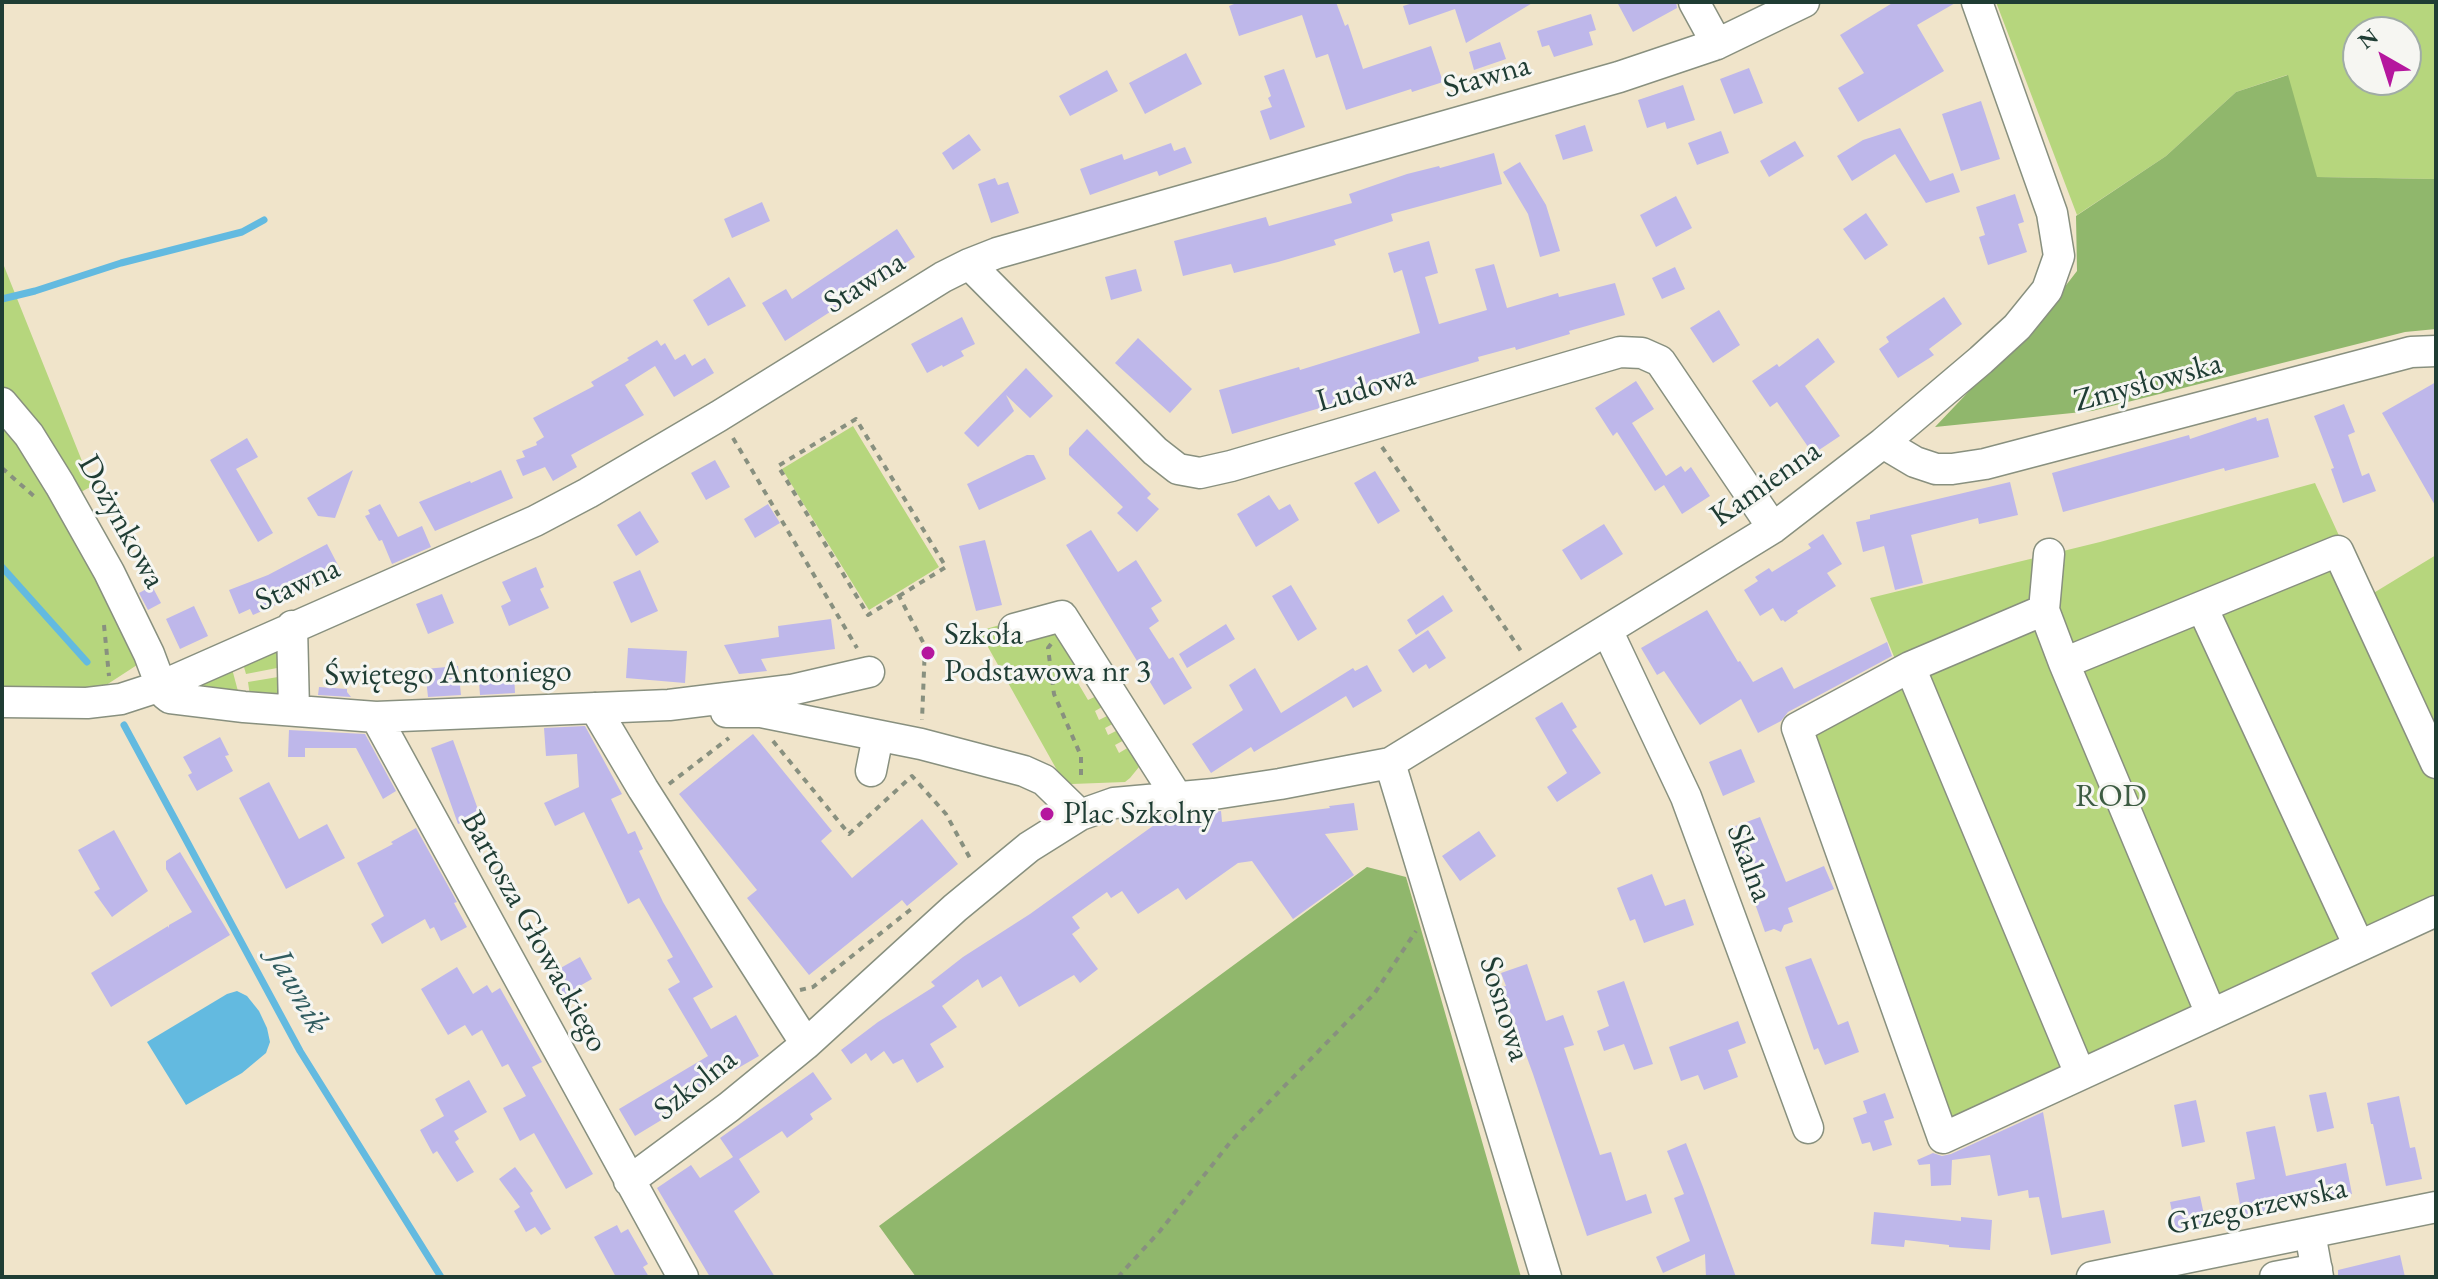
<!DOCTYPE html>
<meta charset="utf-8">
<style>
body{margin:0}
#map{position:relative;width:2438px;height:1279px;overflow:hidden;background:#f0e4ca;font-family:"EB Garamond",serif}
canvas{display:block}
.frame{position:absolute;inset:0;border:4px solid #1f3d34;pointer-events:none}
.north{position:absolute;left:2342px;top:16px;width:80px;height:80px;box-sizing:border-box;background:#f6f6f2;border:2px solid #a0aca6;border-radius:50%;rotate:321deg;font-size:22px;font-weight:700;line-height:32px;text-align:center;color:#1f3d34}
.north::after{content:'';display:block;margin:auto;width:28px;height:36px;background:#b5179e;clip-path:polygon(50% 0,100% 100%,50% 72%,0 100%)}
</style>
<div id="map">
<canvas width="2438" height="1279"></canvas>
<div class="frame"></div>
<div class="north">N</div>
</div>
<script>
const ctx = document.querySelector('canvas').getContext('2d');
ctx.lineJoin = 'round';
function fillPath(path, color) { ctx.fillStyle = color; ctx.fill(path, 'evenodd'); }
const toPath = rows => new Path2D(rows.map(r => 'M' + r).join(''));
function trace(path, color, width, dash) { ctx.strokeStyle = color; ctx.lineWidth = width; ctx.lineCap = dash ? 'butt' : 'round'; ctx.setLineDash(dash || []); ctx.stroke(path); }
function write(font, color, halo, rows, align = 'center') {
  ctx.font = font + ' "EB Garamond",serif'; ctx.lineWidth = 6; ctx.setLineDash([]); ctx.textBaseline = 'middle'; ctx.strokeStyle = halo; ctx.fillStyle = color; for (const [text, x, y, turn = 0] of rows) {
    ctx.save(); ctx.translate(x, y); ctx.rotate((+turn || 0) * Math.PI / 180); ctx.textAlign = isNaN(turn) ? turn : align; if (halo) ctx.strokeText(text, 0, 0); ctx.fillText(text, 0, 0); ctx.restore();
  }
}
fillPath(toPath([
 [1996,2,2436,2,2436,176,2435,179,2316,177,2287,75,2236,92,2166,156,2077,215],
 [2358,32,2406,32,2406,80,2358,80],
 [2,261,92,486,81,492,137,665,97,691,2,688],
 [853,426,939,567,869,610,782,469],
 [2315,483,2367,597,2436,555,2436,919,1936,1150,1783,724,1897,664,1870,598,2100,542],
 [1003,624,1046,627,1086,664,1072,673,1088,700,1103,693,1109,703,1095,711,1099,720,1115,712,1120,720,1105,728,1108,735,1124,727,1130,737,1115,745,1119,753,1134,744,1140,759,1139,767,1130,778,1125,782,1072,784,1067,788,979,631],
 [287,640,283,701,250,696,248,682,278,677,277,668,246,674,242,660],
 [231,665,239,695,201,689,199,684]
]), '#b6d67d');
fillPath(toPath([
 [2288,75,2317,177,2434,179,2436,176,2436,329,2405,332,2092,411,1935,427,2050,306,2077,271,2076,216,2166,156,2236,92],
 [1367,867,1406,877,1521,1277,916,1277,879,1226]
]), '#90b76c');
fillPath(toPath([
 [237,991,247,996,259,1011,267,1028,270,1042,266,1053,242,1073,186,1105,147,1042,227,994]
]), '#63bae0');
trace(toPath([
 [2,299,35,291,121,263,242,232,264,220],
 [2,567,87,662],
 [124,725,300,1051,441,1277]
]), '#63bae0', 7);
fillPath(toPath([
 [1239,2,1336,2,1345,26,1348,24,1363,69,1431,46,1443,82,1412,92,1411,89,1346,110,1328,54,1316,58,1302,15,1239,36,1229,6],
 [1416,2,1534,2,1466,43,1455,9,1409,25,1403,6],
 [1617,2,1676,2,1677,8,1633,32],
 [1894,2,1957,2,1917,25,1944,71,1858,122,1838,88,1864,73,1840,35],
 [1591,14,1596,30,1589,32,1593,45,1554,57,1549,45,1542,47,1537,31],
 [1500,42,1506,59,1474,70,1469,52],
 [1186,53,1202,84,1145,114,1129,83],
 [1749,68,1763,103,1734,114,1720,79],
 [1284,69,1305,127,1270,140,1260,111,1272,107,1268,98,1271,96,1264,76],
 [1107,70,1118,91,1070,116,1059,96],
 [1683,85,1695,120,1667,129,1665,122,1647,128,1638,100],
 [1981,101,2000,159,1961,171,1942,114],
 [1585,125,1593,151,1563,160,1555,135],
 [1900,128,1930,181,1953,173,1960,192,1926,203,1895,154,1852,181,1837,156,1863,140],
 [1721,131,1729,153,1697,165,1688,143],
 [969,134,981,150,953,170,942,153],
 [1795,141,1804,156,1769,177,1760,161],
 [1171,143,1174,151,1185,147,1192,163,1159,176,1157,171,1090,195,1080,169,1122,154,1124,160],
 [1494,153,1502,184,1391,214,1393,221,1334,240,1336,245,1278,262,1234,273,1231,264,1183,276,1174,241,1266,217,1269,226,1352,203,1349,194,1407,174,1439,166,1440,168],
 [1520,162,1546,205,1560,251,1540,257,1528,214,1503,172],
 [995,178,998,185,1008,182,1019,213,991,223,978,184],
 [2015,194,2024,222,2018,224,2027,252,1988,265,1979,237,1985,235,1976,207],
 [1676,196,1692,228,1656,247,1640,215],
 [762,202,770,221,732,238,724,219],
 [1866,213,1888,245,1865,260,1843,229],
 [897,229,915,257,785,341,762,303,786,289,792,299],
 [1429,241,1438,273,1425,277,1439,324,1487,310,1475,269,1494,264,1507,308,1558,293,1559,297,1615,283,1625,315,1569,331,1570,334,1516,350,1515,347,1478,357,1479,361,1232,434,1219,390,1299,367,1300,370,1420,333,1402,270,1394,273,1388,253],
 [1675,267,1685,289,1662,299,1652,278],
 [1136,269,1142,291,1111,300,1105,277],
 [729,277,746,306,708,326,693,300],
 [1944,297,1962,324,1929,349,1934,355,1898,378,1879,349,1889,342,1886,337],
 [1719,310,1740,345,1713,363,1690,328],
 [962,317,975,344,961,351,964,356,943,367,942,365,927,373,911,344],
 [1138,338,1192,389,1170,413,1115,363],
 [1818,338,1835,362,1805,386,1840,436,1813,454,1777,402,1770,407,1752,381,1777,364,1779,367],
 [657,340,661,346,665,343,675,360,685,354,692,366,705,358,714,373,674,397,655,366,625,385,644,415,571,455,577,467,553,481,545,467,523,476,516,460,525,457,522,451,537,445,536,442,544,437,533,418,594,386,591,382,629,360,627,358],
 [1026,368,1053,396,1030,418,1006,395,1014,411,978,447,964,433],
 [1636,381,1654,409,1632,423,1666,476,1681,466,1685,472,1691,467,1710,496,1682,514,1664,485,1655,491,1617,432,1613,436,1595,408],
 [2436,382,2436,507,2382,413],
 [2344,404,2355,432,2348,435,2362,476,2369,473,2376,491,2343,503,2331,469,2334,468,2314,416],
 [2256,417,2257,421,2268,418,2279,457,2225,471,2224,468,2063,512,2052,473,2189,435,2190,439],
 [1087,429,1151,494,1147,498,1159,509,1137,532,1117,513,1123,507,1069,455,1069,448],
 [247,438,258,457,236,469,273,533,258,542,210,460],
 [1027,455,1034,455,1046,479,979,510,967,484],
 [715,460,730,487,706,500,691,473],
 [353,470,335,518,318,516,307,498],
 [501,470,513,498,435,531,419,502,470,481,471,483],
 [1375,471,1400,511,1378,524,1354,483],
 [2010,482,2018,515,1979,524,1978,518,1911,535,1923,583,1895,590,1884,546,1863,552,1856,522,1870,519,1870,515],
 [1269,495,1279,510,1290,504,1299,520,1256,547,1237,514],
 [380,504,398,537,422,526,431,547,392,564,382,540,379,541,365,516,370,514,368,510],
 [768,504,780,523,755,538,744,519],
 [640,511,659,542,636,556,617,525],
 [1604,524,1623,554,1581,580,1562,550],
 [1091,530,1118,572,1136,560,1162,601,1151,608,1159,621,1149,628,1169,659,1173,657,1192,688,1164,705,1066,545],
 [1823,534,1842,564,1827,573,1836,586,1797,611,1798,613,1785,622,1783,620,1781,621,1773,608,1760,616,1744,590,1758,581,1755,577,1769,568,1772,572,1811,548,1808,544],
 [985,540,1002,605,976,611,959,546],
 [327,544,340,569,279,601,280,603,253,615,250,609,239,614,229,590,268,575],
 [536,567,544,587,540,589,549,608,509,626,501,606,511,601,502,582],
 [640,570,658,611,631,623,613,582],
 [1291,585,1317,629,1298,641,1272,596],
 [152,586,161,603,148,610,139,593],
 [442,594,454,623,428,634,416,604],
 [1443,595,1453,611,1416,635,1407,620],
 [194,606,208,636,180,649,166,619],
 [1707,610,1738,662,1740,661,1753,682,1782,667,1794,689,1887,642,1892,656,1788,712,1781,721,1758,733,1741,699,1700,725,1664,671,1657,675,1641,648],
 [831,619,835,649,761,659,767,671,739,674,724,645,779,637,778,626],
 [1226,624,1235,639,1187,668,1179,654],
 [1428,630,1446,658,1429,669,1426,664,1413,673,1398,650],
 [628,648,687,651,685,683,626,678],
 [1367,665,1382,691,1353,708,1346,696,1254,752,1251,747,1211,773,1192,744,1243,710,1229,685,1255,668,1281,713,1353,668,1355,671],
 [458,666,461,695,428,697,425,669],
 [514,672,515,693,480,695,479,682,498,681,497,673],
 [319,687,347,689,347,692,351,697,318,695],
 [1562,702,1577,727,1572,730,1601,773,1557,802,1547,787,1567,773,1535,718],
 [585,726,622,794,611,799,628,834,635,831,643,849,639,851,663,902,713,987,693,998,711,1029,736,1015,759,1056,664,1111,668,1116,635,1136,619,1109,708,1056,668,989,680,982,667,960,673,957,639,898,628,904,584,812,555,826,544,803,579,787,577,754,546,756,544,728],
 [289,730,365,734,396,791,383,799,356,748,305,748,305,757,288,757],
 [753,734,832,831,821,841,852,878,922,819,958,864,907,906,902,900,809,975,747,898,757,890,679,794],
 [220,737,229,755,225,756,233,771,197,791,188,775,192,773,183,757],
 [453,740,480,815,458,824,431,748],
 [1741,749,1755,782,1723,796,1709,762],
 [269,782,299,839,327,824,345,858,286,889,239,798],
 [1354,803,1358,830,1325,834,1354,875,1293,919,1252,861,1238,863,1186,900,1178,888,1138,914,1122,891,1111,898,1107,892,1072,917,1080,928,1072,934,1098,969,1080,983,1074,975,1019,1007,1001,976,982,988,978,979,942,1006,957,1027,930,1044,944,1067,917,1083,903,1059,893,1064,884,1051,871,1061,866,1053,851,1064,841,1050,878,1022,935,986,931,982,963,957,1030,914,1164,818,1221,811,1222,822,1330,808,1329,806],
 [1760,817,1786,882,1824,866,1834,889,1788,908,1793,922,1784,925,1781,932,1774,929,1765,932,1754,901,1758,900,1733,827],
 [416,828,457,902,454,903,467,927,441,941,434,927,430,929,425,919,382,944,371,924,384,916,357,863,393,844,391,842],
 [114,830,148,891,112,917,94,892,100,889,78,850],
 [1479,831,1496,856,1460,881,1442,856],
 [180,852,230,935,111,1007,91,973,168,926,169,928,169,925,192,912,166,869,166,861],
 [1652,874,1665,906,1685,899,1694,925,1644,943,1635,919,1630,921,1617,888],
 [580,957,592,979,562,996,550,974],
 [1811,958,1838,1025,1848,1021,1859,1052,1825,1065,1818,1048,1814,1050,1785,967],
 [1527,964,1546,1021,1563,1015,1574,1045,1564,1048,1600,1155,1611,1152,1626,1201,1646,1194,1652,1213,1587,1236,1533,1074,1501,987,1506,986,1501,973],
 [457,967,473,994,487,985,492,993,500,988,542,1062,532,1067,593,1174,566,1189,534,1133,520,1141,503,1108,526,1096,508,1064,502,1067,482,1030,472,1036,465,1025,448,1035,421,989],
 [1624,981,1653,1064,1634,1070,1624,1044,1604,1051,1597,1031,1609,1026,1597,991],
 [1738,1021,1746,1043,1728,1050,1738,1077,1704,1090,1698,1075,1681,1081,1669,1047],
 [813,1072,832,1099,810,1114,813,1119,787,1138,782,1131,739,1159,760,1192,734,1211,775,1277,710,1277,657,1188,691,1165,700,1178,733,1157,720,1138],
 [469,1080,487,1112,454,1131,459,1139,455,1142,474,1172,457,1182,437,1151,433,1154,420,1130,444,1116,435,1099],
 [2326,1092,2334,1128,2317,1132,2309,1095],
 [1885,1093,1894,1118,1884,1121,1892,1145,1873,1151,1870,1142,1862,1144,1853,1118,1867,1113,1863,1101],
 [2399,1096,2410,1148,2415,1147,2422,1179,2386,1186,2373,1124,2371,1124,2367,1103],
 [2196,1100,2205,1142,2182,1147,2174,1105],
 [2043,1112,2062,1218,2104,1210,2111,1243,2051,1255,2039,1197,2029,1198,2028,1190,1998,1196,1990,1155,1952,1160,1951,1185,1931,1186,1930,1164,1919,1165,1917,1160,1933,1153,1942,1156,1951,1154],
 [2275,1126,2286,1176,2346,1163,2352,1194,2242,1216,2236,1183,2255,1179,2246,1132],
 [1686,1143,1703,1187,1736,1277,1706,1277,1705,1254,1663,1273,1656,1257,1690,1241,1674,1198,1684,1194,1667,1151],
 [515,1167,533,1191,530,1193,551,1229,541,1235,535,1227,526,1232,514,1211,520,1207,499,1179],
 [2200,1196,2206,1224,2176,1231,2170,1202],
 [1874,1212,1961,1221,1961,1217,1992,1220,1990,1250,1949,1247,1949,1245,1905,1240,1904,1247,1871,1244],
 [617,1225,621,1233,628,1229,648,1264,643,1267,649,1277,616,1277,594,1237],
 [2400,1255,2405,1277,2338,1277,2338,1270]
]), '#beb7ea');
const minor = toPath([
 [1694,2,1717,44],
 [969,264,1155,451,1178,469,1200,473,1231,466,1620,352,1642,353,1660,361,1773,528],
 [2,403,29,435,60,485,109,572,149,654,161,686,165,694,170,698,244,707,376,717,669,705,791,690,869,672],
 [1883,443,1915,462,1936,469,1952,469,1985,464,2411,352,2436,351],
 [2049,554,2044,610,2064,663,2338,551,2436,763],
 [2202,607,2359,946],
 [2044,610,1910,667,1797,728,1943,1138,2436,911],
 [292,626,294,710],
 [1014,629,1062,616,1177,797],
 [1607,630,1686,797,1808,1128],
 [2064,663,2211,1014],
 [1910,667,2080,1074],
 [2,702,87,703,121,699,161,686,535,521,588,493,719,416,943,277,969,264,997,253,1619,77,1717,44,1804,2],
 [595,708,643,789,806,1044,955,908,1029,847,1080,815,1114,803,1214,794,1280,784,1390,763,1773,528,1883,443,1981,360,2017,327,2047,290,2059,256,2052,213,1977,2],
 [726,712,761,712,921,744,1024,771,1044,780,1080,815],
 [376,717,683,1277],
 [1390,763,1546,1277],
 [871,771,878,736],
 [629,1181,729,1107,806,1044],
 [2310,1233,2318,1277],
 [2092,1277,2436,1207],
 [2275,1277,2317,1269]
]);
trace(minor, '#88907f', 33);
trace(toPath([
 [733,438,857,648],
 [1382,447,1521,651],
 [2,468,36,498],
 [899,596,946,567,856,419,778,466,868,615,899,596,925,646,922,720],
 [104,625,109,676],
 [1051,644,1048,648,1054,694,1081,756,1081,780],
 [773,741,849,834,912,776,946,814,972,862],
 [669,784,729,738],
 [800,990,813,987,915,906],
 [1118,1277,1160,1231,1232,1140,1374,994,1416,931]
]), '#88907f', 4, [6, 6]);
trace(minor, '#fff', 30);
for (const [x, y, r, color] of [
 [928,653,8,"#b5179e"],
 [1047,814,8,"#b5179e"]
]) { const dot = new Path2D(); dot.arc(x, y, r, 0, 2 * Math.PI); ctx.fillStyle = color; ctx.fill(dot); trace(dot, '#f6f6f2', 3); }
write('32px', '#1f3d34', '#f6f6f2', [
 ["Stawna",1487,77,-16],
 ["Stawna",865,283,-32],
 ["Zmysłowska",2148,383,-15],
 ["Ludowa",1366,389,-16],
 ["Kamienna",1766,484,-35],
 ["Dożynkowa",121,522,61],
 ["Stawna",298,585,-24],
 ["Świętego Antoniego",448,674,-1],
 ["Skalna",1749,863,70],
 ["Bartosza Głowackiego",534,932,61],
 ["Sosnowa",1504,1009,73],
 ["Szkolna",696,1085,-38],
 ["Grzegorzewska",2257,1207,-12]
]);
write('32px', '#1f3d34', '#f6f6f2', [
 ["Szkoła",944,635],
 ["Podstawowa nr 3",944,672],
 ["Plac Szkolny",1063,814]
], 'left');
write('32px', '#3d5c43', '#f6f6f2', [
 ["ROD",2111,797]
]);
write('italic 34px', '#305c5f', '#f6f6f2', [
 ["Jawnik",298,992,61]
]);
</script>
